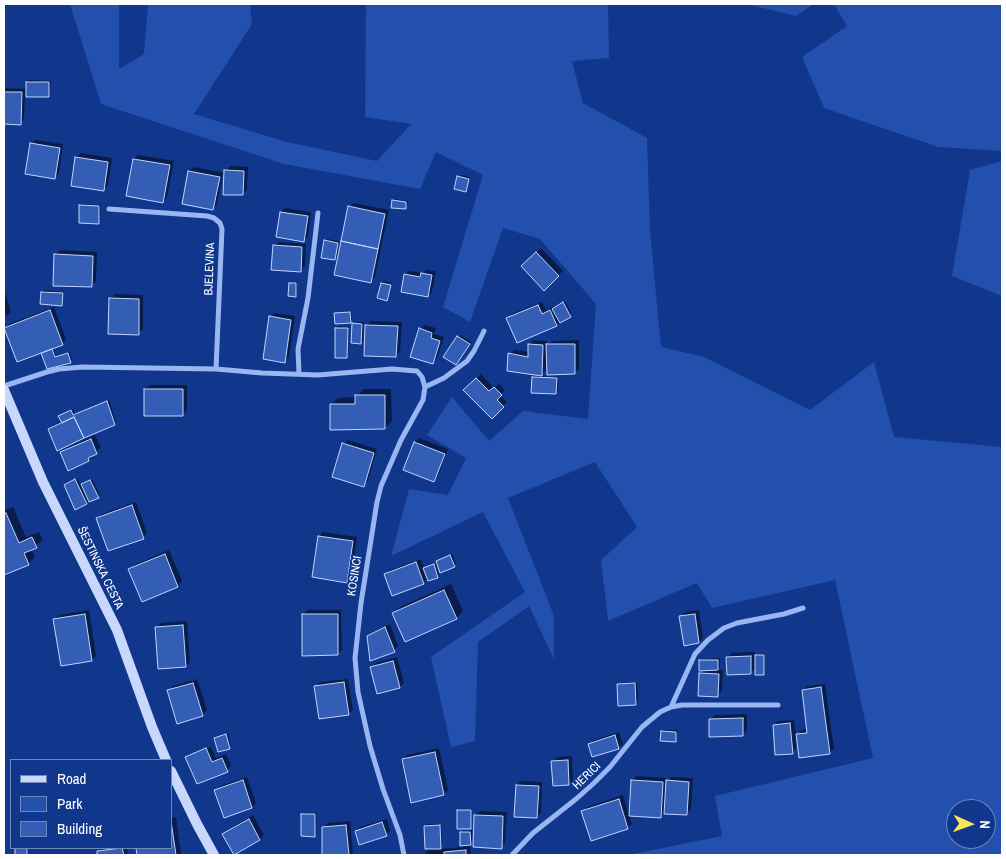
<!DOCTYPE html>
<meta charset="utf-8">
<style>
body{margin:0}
#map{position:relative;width:1006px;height:859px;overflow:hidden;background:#11378d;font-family:"Archivo Narrow",sans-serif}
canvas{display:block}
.frame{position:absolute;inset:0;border:5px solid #fff;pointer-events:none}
.legend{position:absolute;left:10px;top:759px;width:162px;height:90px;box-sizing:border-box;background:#11378d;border:1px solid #7087bb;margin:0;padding:6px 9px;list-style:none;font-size:15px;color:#fff}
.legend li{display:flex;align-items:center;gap:10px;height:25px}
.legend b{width:25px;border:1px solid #7087bb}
.north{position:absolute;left:946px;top:799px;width:50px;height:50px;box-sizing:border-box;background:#11378d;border:1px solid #7087bb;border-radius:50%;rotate:92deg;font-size:14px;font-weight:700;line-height:20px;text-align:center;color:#fff}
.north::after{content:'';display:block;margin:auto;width:18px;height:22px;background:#ffe45a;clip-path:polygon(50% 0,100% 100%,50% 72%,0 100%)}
</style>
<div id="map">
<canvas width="1006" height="859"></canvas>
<div class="frame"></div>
<ul class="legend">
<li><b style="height:6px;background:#c8d8fc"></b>Road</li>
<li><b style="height:14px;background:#234fad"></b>Park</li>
<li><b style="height:14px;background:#345eb5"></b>Building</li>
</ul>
<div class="north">N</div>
</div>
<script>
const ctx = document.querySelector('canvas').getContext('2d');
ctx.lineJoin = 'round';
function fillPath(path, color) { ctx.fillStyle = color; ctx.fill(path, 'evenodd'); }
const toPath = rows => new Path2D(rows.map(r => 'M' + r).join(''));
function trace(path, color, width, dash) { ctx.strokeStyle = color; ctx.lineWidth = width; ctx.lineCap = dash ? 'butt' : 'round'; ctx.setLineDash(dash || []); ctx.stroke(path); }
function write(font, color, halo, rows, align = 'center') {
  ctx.font = font + ' "Archivo Narrow",sans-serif'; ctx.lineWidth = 4; ctx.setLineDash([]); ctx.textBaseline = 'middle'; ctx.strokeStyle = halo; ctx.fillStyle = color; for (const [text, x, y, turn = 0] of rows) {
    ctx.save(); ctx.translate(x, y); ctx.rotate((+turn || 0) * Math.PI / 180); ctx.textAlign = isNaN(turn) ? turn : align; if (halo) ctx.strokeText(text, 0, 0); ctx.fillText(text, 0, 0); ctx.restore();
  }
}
fillPath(toPath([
 [70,4,119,4,119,69,144,54,148,4,250,4,252,24,194,114,287,142,377,161,411,124,365,117,366,4,608,4,609,58,572,61,583,103,647,138,650,231,661,347,704,357,810,410,874,362,894,437,1002,447,1002,855,628,855,722,836,715,796,873,758,835,580,712,608,697,583,608,621,601,560,637,527,595,462,508,498,554,616,554,659,529,606,478,642,475,741,451,747,431,657,525,592,483,512,391,556,409,489,448,495,466,458,427,435,452,397,489,441,523,411,588,419,596,304,540,239,503,228,470,322,443,307,483,175,436,152,420,189,284,164,101,104],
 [956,809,986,809,986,839,956,839],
 [747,4,814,4,796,16],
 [834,4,1002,4,1002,151,938,147,824,108,802,57,847,26],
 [1002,161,1002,296,952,276,970,170]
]), '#234fad');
fillPath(toPath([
 [4,4,5,25,4,26],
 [29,80,51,81,50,94,48,96,25,95,24,119,20,123,4,123,4,88,27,89,27,82],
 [35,140,63,144,59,173,54,177,31,144],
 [81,153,112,158,108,185,104,190,76,157],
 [138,155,174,161,167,197,163,202,134,159],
 [230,166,248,167,247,190,242,194,223,173,217,204,213,208,183,203,189,171,194,167,225,173],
 [460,175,470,177,465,190,458,177],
 [395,199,408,201,407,206,405,208,393,201],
 [354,203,389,210,375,277,370,281,349,207],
 [82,204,101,205,100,221,98,222,81,206],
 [285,208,311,212,308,236,303,241,281,212],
 [327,239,339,241,337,257,335,259,325,241],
 [279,242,306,244,305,266,300,270,274,246],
 [541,248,563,271,544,289,522,266],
 [60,250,97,252,96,281,92,286,55,255],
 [426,270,436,271,432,292,428,296,405,275,409,271,423,273],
 [384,281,392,283,386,299,382,283],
 [292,282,297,282,297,294,295,295,290,284],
 [4,289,11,312,4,317],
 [44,290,64,292,63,303,61,304,42,292],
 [115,294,143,295,143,329,138,333,110,299],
 [565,301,572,314,556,325,508,319,512,314,542,302,546,310],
 [54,307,66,339,62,344,53,347,56,356,70,352,72,360,47,367,42,352,5,328,9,324],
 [351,311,352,320,350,322,335,314,337,312],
 [275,313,295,316,289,357,284,361,270,317],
 [371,321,402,322,400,352,396,356,366,325],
 [355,322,364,322,363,341,361,343,353,324],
 [425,325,436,328,434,334,444,337,437,358,433,363,420,329],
 [339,326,349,327,348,355,347,357,337,328],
 [460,335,471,342,458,362,458,337],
 [533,340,547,341,547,346,552,341,579,340,579,369,574,373,548,368,540,376,558,377,558,391,556,393,533,378,537,374,510,354,514,350,529,352,529,345],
 [481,374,494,388,499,384,505,390,500,395,507,402,492,417,465,390],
 [150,385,187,385,187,410,183,414,145,389],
 [363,389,391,389,392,421,385,428,331,404,338,398,357,397],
 [109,400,116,422,114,424,49,430,54,425,62,421,59,416,61,414,73,409,75,414],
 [95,435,101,448,92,454,93,456,89,460,61,453,66,448],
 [419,438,448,449,438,476,434,480,415,442],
 [348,440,377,449,368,481,363,485,343,444],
 [77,478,81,486,92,479,100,495,76,508,65,485],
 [136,502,147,533,143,537,97,518,102,514],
 [13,507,26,537,39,532,43,540,31,549,35,557,28,564,4,574,4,511],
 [323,532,357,537,351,577,347,581,319,537],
 [169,550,182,581,178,586,143,600,130,569,134,565],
 [452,554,456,564,454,566,436,565,439,575,437,576,428,578,424,582,393,594,385,575,390,570,421,559,424,568,437,563,439,560],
 [451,584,463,611,457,618,405,641,393,614,400,607],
 [89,610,96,656,92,660,55,619,59,615],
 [307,610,341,610,342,650,337,654,303,615],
 [699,610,703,638,699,642,681,616,685,612],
 [187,621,190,662,186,666,157,627,161,623],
 [390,624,398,646,394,651,369,637,373,632],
 [755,652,755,658,758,654,765,654,765,672,763,674,756,668,751,673,728,657,732,653],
 [397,657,404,683,400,687,372,667,376,663],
 [720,658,720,667,717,670,723,670,722,691,718,695,700,674,705,669,700,660,702,659],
 [197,679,207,710,202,715,168,691,173,686],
 [348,679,353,710,348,714,316,687,320,682],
 [637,682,638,702,636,704,618,685,620,683],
 [825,684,834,749,829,753,798,741,796,742,796,748,792,752,774,725,778,721,794,720,796,736,802,730,808,729,803,690,807,686],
 [747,714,747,730,743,734,710,720,714,715],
 [664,730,677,730,677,739,675,740,662,731],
 [619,732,623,744,618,748,590,744,594,740],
 [228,733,231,746,229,747,215,738],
 [211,747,216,758,226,754,231,766,227,770,187,757,190,753,190,756],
 [439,748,448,790,444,794,403,760,407,755],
 [572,756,573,780,569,784,552,762,557,757],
 [636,776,667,778,666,782,671,777,693,778,691,809,687,814,664,812,660,817,632,781],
 [247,777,256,803,252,807,216,791,220,786],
 [521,781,542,782,541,813,536,817,517,785],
 [623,795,632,824,627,828,583,811,587,807],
 [460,809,472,809,472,826,470,828,458,810],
 [480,811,507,812,505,843,501,847,475,815],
 [304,813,317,813,316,834,314,835,302,815],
 [253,815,264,835,260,839,235,853,224,834,228,830],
 [176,817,181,855,138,855,137,848,171,848,171,818],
 [387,819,390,831,386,835,356,832,360,827],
 [350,821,353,853,351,855,323,855,323,828,328,823],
 [427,824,441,824,442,846,438,849,462,847,461,833,463,831,472,830,472,842,470,845,471,855,423,855,430,848,426,826],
 [17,848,29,848,28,855,16,855],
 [102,848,127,848,128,855,99,855,98,851]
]), '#0007');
const building = toPath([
 [26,82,49,82,49,97,26,97,26,82],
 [4,92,22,92,21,125,4,124,4,92],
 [30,143,60,148,55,179,25,174,30,143],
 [75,157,108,162,104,191,71,186,75,157],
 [133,159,170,165,163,203,126,196,133,159],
 [224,170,244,171,243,195,223,195,224,170],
 [188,171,220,177,213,210,182,204,188,171],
 [457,176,469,179,466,192,454,189,457,176],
 [392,200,406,202,406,209,391,208,392,200],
 [79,205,99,206,99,224,79,223,79,205],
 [348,206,385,214,378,249,341,241,348,206],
 [280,212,308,216,304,242,276,237,280,212],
 [324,240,338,243,335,260,321,258,324,240],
 [341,241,378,249,371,283,334,275,341,241],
 [273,245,302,247,301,272,271,270,273,245],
 [536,252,559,276,544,291,521,266,536,252],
 [54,254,93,256,92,287,53,286,54,254],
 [421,273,432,275,428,297,401,292,404,274,420,277,421,273],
 [289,283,296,283,296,297,288,296,289,283],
 [381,283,391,285,387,301,377,298,381,283],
 [41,292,63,293,62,306,40,304,41,292],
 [109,298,139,299,139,335,108,334,109,298],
 [563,302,571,317,560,323,552,309,563,302],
 [538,305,542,314,550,310,557,326,517,343,506,318,538,305],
 [50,310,63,345,17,362,4,328,50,310],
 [350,312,351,323,335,324,334,313,350,312],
 [269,316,291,320,285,363,263,359,269,316],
 [352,323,362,324,361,344,351,343,352,323],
 [365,325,398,326,396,357,364,356,365,325],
 [335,328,348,328,347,358,335,358,335,328],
 [419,328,432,333,431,338,440,341,433,364,410,357,419,328],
 [457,336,470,344,456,365,443,357,457,336],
 [528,344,543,345,542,376,507,371,508,353,528,357,528,344],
 [546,344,575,344,575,374,547,375,546,344],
 [52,349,55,357,68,353,71,363,47,369,41,353,52,349],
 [532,377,557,378,556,394,531,393,532,377],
 [476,378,489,391,494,387,502,395,497,400,504,407,492,419,463,390,476,378],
 [144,389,183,389,183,416,144,416,144,389],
 [355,395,385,395,385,429,330,430,330,404,355,404,355,395],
 [107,401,115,425,84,438,74,417,62,423,58,416,71,410,73,415,107,401],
 [74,417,84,438,57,451,48,429,74,417],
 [91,439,97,454,88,458,89,461,68,471,60,452,91,439],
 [414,442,445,454,434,482,403,470,414,442],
 [342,443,374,453,364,487,332,477,342,443],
 [75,479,87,504,75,510,64,485,75,479],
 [90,480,99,498,89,502,81,484,90,480],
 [132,505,144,539,108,551,96,518,132,505],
 [6,513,19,543,32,537,37,548,24,553,29,565,4,575,4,514,6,513],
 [318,536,353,541,347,583,312,577,318,536],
 [165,554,178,587,142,602,128,569,165,554],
 [450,555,455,567,440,573,436,561,450,555],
 [416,562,424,584,392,596,384,574,416,562],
 [434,564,438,578,428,581,423,568,434,564],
 [444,590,457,619,405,642,392,613,444,590],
 [85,614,92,661,61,666,53,619,85,614],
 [302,614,338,614,338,655,302,656,302,614],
 [695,614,699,643,684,646,679,616,695,614],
 [183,625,186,667,158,669,155,627,183,625],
 [385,627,395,652,370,661,367,636,385,627],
 [755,655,764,655,764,675,755,675,755,655],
 [751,656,751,674,727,675,726,657,751,656],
 [699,660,718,660,718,670,699,671,699,660],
 [393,661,400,688,377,694,370,667,393,661],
 [699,673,719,674,718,697,698,696,699,673],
 [344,682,349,715,319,719,314,686,344,682],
 [193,683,203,716,177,724,167,690,193,683],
 [635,683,636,705,618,706,617,684,635,683],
 [821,687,830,754,799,758,796,734,807,733,802,690,821,687],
 [743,718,743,736,709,737,709,719,743,718],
 [790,723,793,754,775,755,773,725,790,723],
 [661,731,676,732,676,742,660,741,661,731],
 [226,734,230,749,218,752,214,738,226,734],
 [615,735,619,749,592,757,588,744,615,735],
 [206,748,212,762,222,758,228,772,197,784,185,757,206,748],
 [435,752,444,795,411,803,402,759,435,752],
 [568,760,569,785,553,786,551,761,568,760],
 [243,780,252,808,224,818,214,790,243,780],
 [631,780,663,782,661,818,629,816,631,780],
 [666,780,689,782,687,815,664,814,666,780],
 [516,785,539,786,537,818,514,817,516,785],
 [619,799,628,829,591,841,581,811,619,799],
 [457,810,471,810,471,829,457,829,457,810],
 [301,814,315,814,315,837,301,836,301,814],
 [474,815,503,816,502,849,473,847,474,815],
 [249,819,260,840,234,855,222,834,249,819],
 [171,821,176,855,137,855,136,848,171,848,171,821],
 [382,822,387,836,359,845,355,831,382,822],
 [346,825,349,855,322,855,322,827,346,825],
 [440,825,441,849,425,849,424,826,440,825],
 [460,832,470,832,471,845,460,846,460,832],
 [15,848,27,848,27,855,15,855,15,848],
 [122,848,124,855,97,855,97,851,122,848],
 [466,850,466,855,444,855,444,852,466,850]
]);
fillPath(building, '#345eb5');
trace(building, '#c0d4fd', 1);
trace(toPath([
 [109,209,207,216,214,218,220,223,222,229,216,369],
 [299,374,298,349,308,298,318,213],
 [4,386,47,372,59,369,83,367,216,369,262,373,318,375,392,369,417,371,422,377,425,387,423,400,401,440,381,486,377,502,361,603,355,658,358,692,370,746,383,789,400,835,404,855],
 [425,387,444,378,467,361,474,351,484,331],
 [671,707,695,654,708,640,724,628,737,623,784,614,803,608],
 [512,855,533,833,576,799,593,784,610,767,642,727,660,712,671,707,682,705,778,705]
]), '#99b6f2', 5);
trace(toPath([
 [4,390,43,482,117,630,152,727,166,760],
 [171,771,197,824,214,855]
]), '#c8d8fc', 10);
write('12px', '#fff', '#11378d', [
 ["BJELEVINA",210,269,-88],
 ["ŠESTINSKA CESTA",100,568,64],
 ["KOSINCI",355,576,-81],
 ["HERICI",587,776,-44]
]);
</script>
